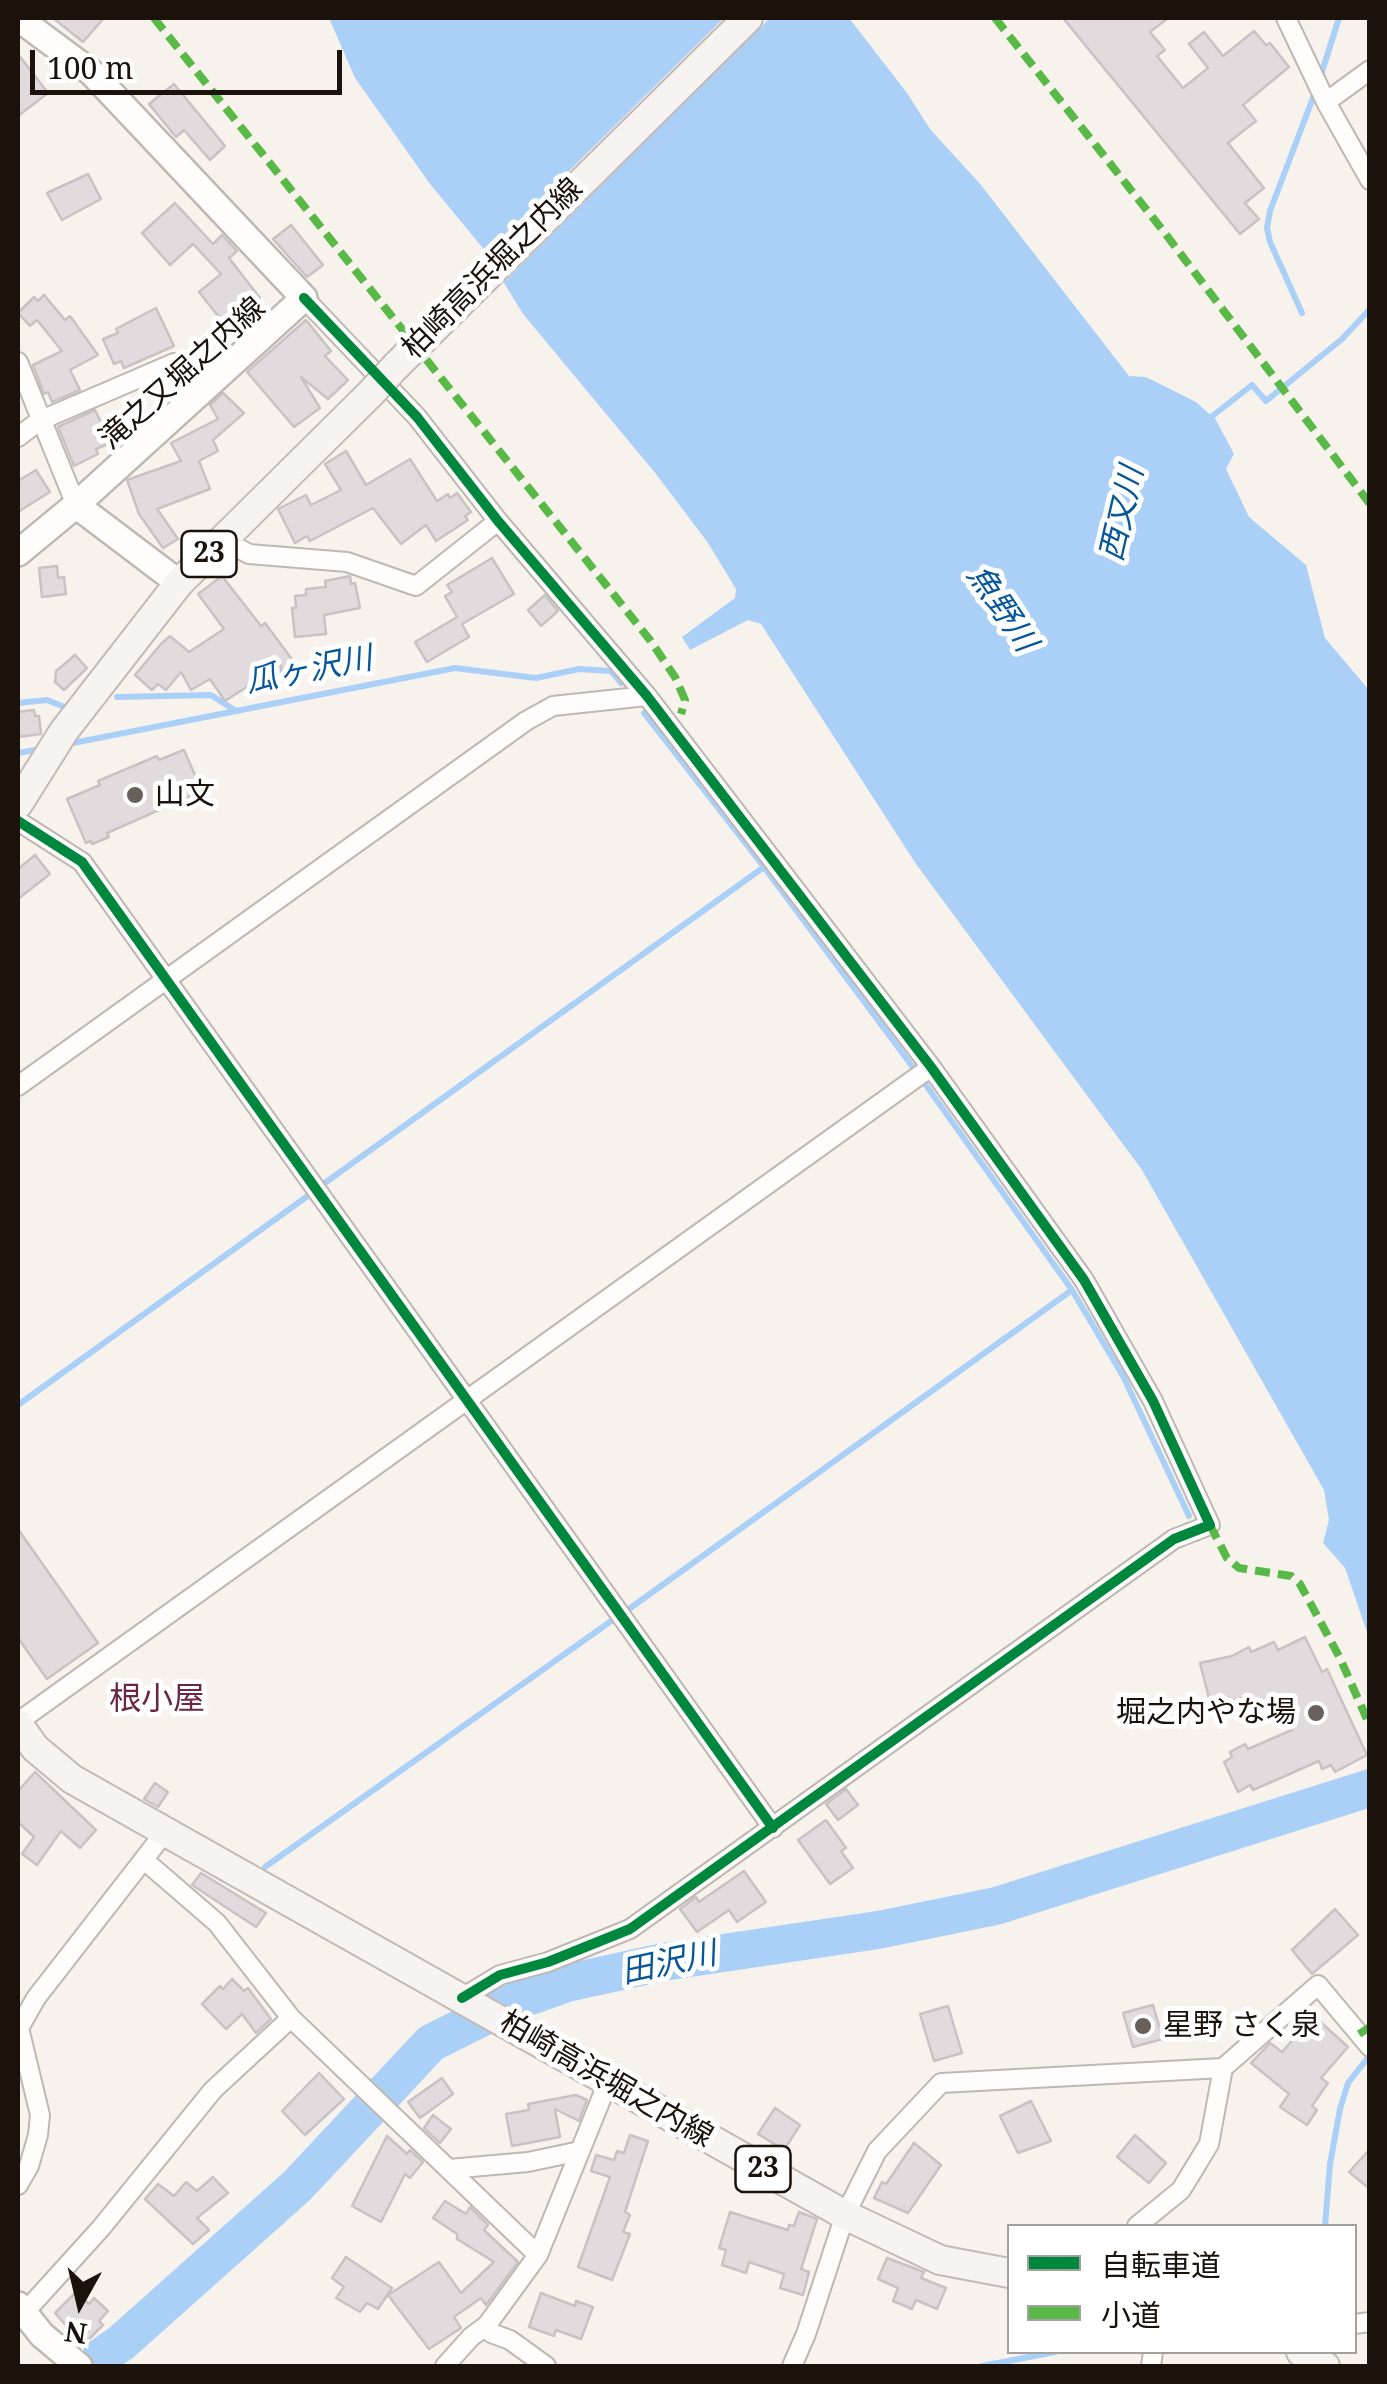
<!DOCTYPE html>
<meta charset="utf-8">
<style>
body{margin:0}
#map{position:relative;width:1387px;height:2384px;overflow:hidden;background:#f8f2ed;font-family:"Noto Serif","Noto Sans JP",serif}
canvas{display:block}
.frame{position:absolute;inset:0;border:20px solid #1b120b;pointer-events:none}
.legend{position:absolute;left:1007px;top:2224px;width:350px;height:130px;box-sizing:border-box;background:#fff;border:2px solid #a4a09d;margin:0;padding:12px 18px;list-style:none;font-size:30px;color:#1b120b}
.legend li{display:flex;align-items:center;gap:20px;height:50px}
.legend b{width:50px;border:2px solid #a4a09d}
.north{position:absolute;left:30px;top:2254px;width:100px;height:100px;-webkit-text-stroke:8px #fff;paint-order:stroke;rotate:188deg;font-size:28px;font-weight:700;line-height:40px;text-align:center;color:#1b120b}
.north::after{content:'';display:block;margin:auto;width:35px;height:45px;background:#1b120b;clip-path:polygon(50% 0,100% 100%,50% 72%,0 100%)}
.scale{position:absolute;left:30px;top:50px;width:312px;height:45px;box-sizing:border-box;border:5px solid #1b120b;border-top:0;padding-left:12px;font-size:30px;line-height:35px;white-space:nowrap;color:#1b120b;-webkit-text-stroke:8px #fff;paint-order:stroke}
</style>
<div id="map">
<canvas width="1387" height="2384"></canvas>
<div class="frame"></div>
<ul class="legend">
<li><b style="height:12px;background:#00873e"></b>自転車道</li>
<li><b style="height:12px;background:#58b947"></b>小道</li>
</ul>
<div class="north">N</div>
<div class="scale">100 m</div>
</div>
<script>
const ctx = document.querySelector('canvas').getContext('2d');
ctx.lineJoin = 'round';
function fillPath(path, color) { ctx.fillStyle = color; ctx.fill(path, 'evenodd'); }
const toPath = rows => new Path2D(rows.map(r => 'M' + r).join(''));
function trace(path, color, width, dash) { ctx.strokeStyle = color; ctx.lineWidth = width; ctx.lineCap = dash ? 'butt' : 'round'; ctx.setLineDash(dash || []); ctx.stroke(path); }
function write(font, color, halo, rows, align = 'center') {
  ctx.font = font + ' "Noto Serif","Noto Sans JP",serif'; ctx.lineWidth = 10; ctx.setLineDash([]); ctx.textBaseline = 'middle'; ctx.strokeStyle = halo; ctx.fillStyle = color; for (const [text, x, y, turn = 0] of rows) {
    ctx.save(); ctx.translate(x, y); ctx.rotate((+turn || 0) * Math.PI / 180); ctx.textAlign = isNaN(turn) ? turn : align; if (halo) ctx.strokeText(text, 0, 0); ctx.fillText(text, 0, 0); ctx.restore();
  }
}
fillPath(toPath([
 [329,18,849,18,907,93,930,129,981,185,1129,376,1146,377,1196,402,1216,420,1234,454,1226,469,1249,517,1306,565,1325,638,1369,690,1369,1638,1345,1568,1323,1543,1329,1520,1324,1490,1142,1170,916,864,761,624,748,620,690,650,682,637,735,598,736,589,708,543,656,474,523,314,482,247,430,184,355,78]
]), '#abd0f8');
fillPath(toPath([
 [724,18,770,18,500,286,482,257]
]), '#f8f2ed');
trace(toPath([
 [1320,78,1339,18],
 [1302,313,1270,242,1267,228,1270,211,1316,90],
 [1206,421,1252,385,1266,401,1342,339,1370,309],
 [117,697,211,695,236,711],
 [18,703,47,700,62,706],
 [644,713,764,867,915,1070],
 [68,744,455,668,536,678,579,669,611,671,621,683],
 [18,753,41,749],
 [923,1081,1072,1290,1123,1376,1189,1516],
 [322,1185,764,867],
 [18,1405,309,1195],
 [629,1609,1072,1290],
 [265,1867,614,1619],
 [1325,2226,1330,2164,1340,2109,1348,2083,1370,2055],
 [982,2366,1055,2352]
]), '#abd0f8', 6);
trace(toPath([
 [88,2366,121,2343,297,2186,431,2043,513,2002,567,1983,663,1962,878,1930,996,1906,1370,1788]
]), '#abd0f8', 38);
const building = toPath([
 [53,18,104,18,83,42,53,18],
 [1063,18,1168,18,1150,32,1165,50,1157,56,1183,88,1208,68,1189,44,1204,32,1223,56,1254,31,1266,45,1270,43,1289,67,1243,105,1256,121,1228,143,1264,188,1245,203,1259,219,1240,234,1063,18],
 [18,54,48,93,18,116,18,54],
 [174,84,225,146,210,160,184,130,176,137,149,104,174,84],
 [88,174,101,199,62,220,47,193,88,174],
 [175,203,213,244,222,235,237,251,229,258,260,298,251,305,255,311,238,324,235,319,226,326,199,292,221,274,193,244,170,265,142,233,175,203],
 [291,225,323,265,307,277,273,239,291,225],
 [44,295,65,320,70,316,98,355,70,370,80,390,52,402,48,392,44,394,33,365,62,351,37,320,30,326,18,313,34,297,38,301,44,295],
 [156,308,174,346,124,368,121,361,114,364,103,339,118,333,116,329,156,308],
 [306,320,331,351,325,356,348,380,328,399,301,377,320,408,294,427,247,372,306,320],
 [223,393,244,413,213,440,218,451,199,461,210,489,157,509,178,539,163,548,139,514,127,480,181,461,171,443,218,419,210,405,223,393],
 [95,410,104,428,119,421,126,436,96,449,98,454,74,466,58,427,95,410],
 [346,451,366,485,410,459,437,501,448,494,450,498,457,493,471,512,465,516,468,520,436,541,426,525,401,544,373,508,310,541,307,536,295,543,278,509,306,495,311,505,341,490,325,464,346,451],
 [36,470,50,492,18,512,18,481,36,470],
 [492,558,514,594,462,624,469,637,427,662,415,642,457,617,445,596,452,592,447,585,492,558],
 [57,566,58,578,64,577,66,594,42,597,39,568,57,566],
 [222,576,261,626,265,623,297,666,298,680,281,681,281,665,225,701,210,679,191,690,181,672,166,690,158,684,152,690,135,675,161,644,170,636,189,652,224,629,198,594,222,576],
 [350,576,351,584,355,583,360,608,324,615,326,634,295,637,292,608,296,608,295,596,306,595,306,589,326,587,325,581,350,576],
 [545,595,558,611,541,626,528,610,545,595],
 [75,655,87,668,64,690,55,682,56,671,75,655],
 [34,710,35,716,39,716,41,734,18,737,18,712,34,710],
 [184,750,202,791,107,833,109,837,92,844,91,841,86,843,67,799,100,785,98,781,157,756,159,760,184,750],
 [35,855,50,874,18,899,18,869,35,855],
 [18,1529,98,1643,47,1679,18,1638,18,1529],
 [1305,1637,1322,1672,1327,1669,1367,1755,1335,1772,1331,1765,1322,1769,1319,1761,1253,1790,1250,1785,1238,1792,1224,1762,1232,1757,1230,1752,1245,1744,1248,1749,1292,1730,1275,1697,1247,1710,1241,1698,1211,1706,1200,1663,1232,1656,1249,1647,1251,1652,1274,1642,1278,1650,1305,1637],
 [35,1772,96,1830,80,1848,61,1831,37,1865,22,1854,34,1837,18,1822,18,1791,35,1772],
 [155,1783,168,1792,158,1807,144,1799,155,1783],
 [846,1789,858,1805,838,1820,826,1804,846,1789],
 [826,1820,846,1848,841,1851,853,1868,830,1884,798,1840,826,1820],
 [744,1871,766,1902,737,1922,729,1910,697,1932,680,1909,696,1897,699,1902,744,1871],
 [201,1873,266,1913,256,1927,192,1885,201,1873],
 [1335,1909,1358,1935,1312,1974,1292,1950,1335,1909],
 [232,1979,244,1991,248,1988,271,2019,256,2033,242,2014,226,2029,202,2004,220,1986,223,1989,232,1979],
 [1153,2005,1163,2039,1133,2047,1123,2013,1153,2005],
 [948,2006,962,2053,934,2061,920,2014,948,2006],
 [1314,2016,1348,2047,1321,2078,1328,2083,1312,2106,1317,2110,1307,2125,1280,2107,1289,2094,1251,2063,1270,2043,1282,2052,1314,2016],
 [319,2073,344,2099,305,2135,282,2111,319,2073],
 [442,2078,453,2094,420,2118,408,2102,442,2078],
 [576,2095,587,2100,579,2121,555,2109,560,2137,512,2146,506,2114,529,2110,528,2104,576,2095],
 [1031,2101,1051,2141,1018,2153,1000,2116,1031,2101],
 [775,2108,800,2125,784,2150,758,2134,775,2108],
 [433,2115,451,2129,440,2143,424,2128,433,2115],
 [630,2135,648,2141,625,2212,630,2215,623,2232,630,2234,612,2280,578,2267,610,2177,591,2171,596,2155,614,2160,617,2151,624,2153,630,2135],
 [1135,2135,1166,2163,1149,2183,1117,2157,1135,2135],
 [387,2136,407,2154,410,2150,423,2162,410,2178,405,2174,381,2222,352,2206,387,2136],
 [914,2143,941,2165,908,2213,874,2198,882,2182,886,2184,914,2143],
 [1370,2149,1370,2189,1349,2172,1370,2149],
 [213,2177,228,2193,197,2218,209,2230,193,2244,145,2199,158,2184,174,2196,186,2182,197,2191,213,2177],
 [445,2201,466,2214,470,2207,488,2225,484,2230,518,2262,486,2305,481,2298,454,2317,461,2328,429,2349,388,2295,439,2262,461,2293,494,2262,457,2239,457,2234,433,2218,445,2201],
 [730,2212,788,2230,789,2225,794,2226,799,2212,817,2219,801,2269,809,2272,803,2295,780,2288,784,2274,749,2262,746,2273,722,2265,726,2250,719,2248,730,2212],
 [346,2257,392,2288,378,2309,367,2303,360,2312,336,2298,344,2287,332,2278,346,2257],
 [887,2258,924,2272,921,2278,946,2288,937,2309,916,2300,912,2309,893,2301,898,2288,878,2279,887,2258],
 [76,2292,89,2304,94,2298,108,2311,99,2321,103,2325,83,2345,55,2313,76,2292],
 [541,2293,575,2306,576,2301,593,2307,581,2339,556,2330,554,2336,529,2327,541,2293]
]);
fillPath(building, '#e2dbde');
trace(building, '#c9c2c4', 2.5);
const street = toPath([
 [1286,18,1326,102,1370,180],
 [1326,102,1370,70],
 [304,298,417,417,498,521,647,696,931,1067,1084,1280,1153,1401,1210,1525,1174,1539,630,1929,548,1962,500,1975,462,1998],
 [18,362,76,505],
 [18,437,39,421,174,363,209,384],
 [223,540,249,554,347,562,416,586,498,521],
 [18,821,82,862,773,1828],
 [18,1086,526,721,553,706,647,696],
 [18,1722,931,1067],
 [144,1860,217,1923,291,2018,538,2255],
 [449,2169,528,2162,580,2151],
 [18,2185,29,2166,38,2135,40,2115,19,2028,36,1998,165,1832],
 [1137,2226,1181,2190,1209,2144,1223,2068],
 [24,2313,101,2228,213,2090,291,2018],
 [1354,2324,1370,2322],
 [487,2325,491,2333,510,2340,546,2366],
 [445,2366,471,2337,487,2325,538,2255,608,2082],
 [792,2366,806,2334,845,2215,877,2151,941,2083,1223,2068,1318,1985,1370,2047],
 [1151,2366,1153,2352]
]);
const secondary = toPath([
 [18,18,92,73,304,298,76,505,18,553],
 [76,505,179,583],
 [18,2305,42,2335,79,2366]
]);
const primary = toPath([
 [396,366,748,18],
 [18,804,64,731,179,583,371,393],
 [18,1724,35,1748,72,1779,845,2215,940,2260,1009,2273],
 [1301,2352,1325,2366]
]);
trace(street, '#bfb8b2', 22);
trace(secondary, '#bfb8b2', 30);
trace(primary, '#c3b9b5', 32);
trace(street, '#fefdfc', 18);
trace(secondary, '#fefdfc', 25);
trace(primary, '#f7f3f1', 28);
const primaryBridge = toPath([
 [371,393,396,366]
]);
trace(primaryBridge, '#c3b9b5', 32, []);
trace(primaryBridge, '#f7f3f1', 28);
trace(toPath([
 [154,18,650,640,675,677,685,700,681,714],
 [995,18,1161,228,1370,504],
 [1210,1525,1227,1558,1239,1568,1291,1576,1300,1584,1340,1658,1370,1726],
 [1359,2034,1370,2027]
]), '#58b947', 8, [15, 8]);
trace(toPath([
 [304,298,417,417,498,521,647,696,931,1067,1084,1280,1153,1401,1210,1525,1174,1539,630,1929,548,1962,500,1975,462,1998],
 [18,821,82,862,773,1828]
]), '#00873e', 10);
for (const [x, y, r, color] of [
 [135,795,10,"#68605a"],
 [1316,1713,10,"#68605a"],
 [1143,2026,10,"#68605a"]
]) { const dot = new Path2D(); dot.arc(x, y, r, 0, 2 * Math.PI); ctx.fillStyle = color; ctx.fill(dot); trace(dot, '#fff', 4); }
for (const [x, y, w] of [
 [209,554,55],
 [763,2169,55]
]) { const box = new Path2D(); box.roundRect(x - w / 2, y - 23, w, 46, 8); ctx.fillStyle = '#fff'; ctx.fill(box); trace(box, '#1b120b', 2.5); }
write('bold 28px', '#1b120b', null, [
 ["23",209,554],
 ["23",763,2169]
]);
write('30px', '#1b120b', '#fff', [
 ["柏崎高浜堀之内線",493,269,-45],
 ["滝之又堀之内線",183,374,-42],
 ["柏崎高浜堀之内線",606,2080,30]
]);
write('30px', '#1b120b', '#fff', [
 ["山文",155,795],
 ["堀之内やな場",1296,1713,"right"],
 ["星野 さく泉",1163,2026]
], 'left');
write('italic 32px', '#075699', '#fff', [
 ["西又川",1123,514,-77],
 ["魚野川",1001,609,56],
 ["瓜ヶ沢川",309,671,-11],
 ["田沢川",669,1964,-12]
]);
write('32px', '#6a2744', '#fff', [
 ["根小屋",157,1700]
]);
</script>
